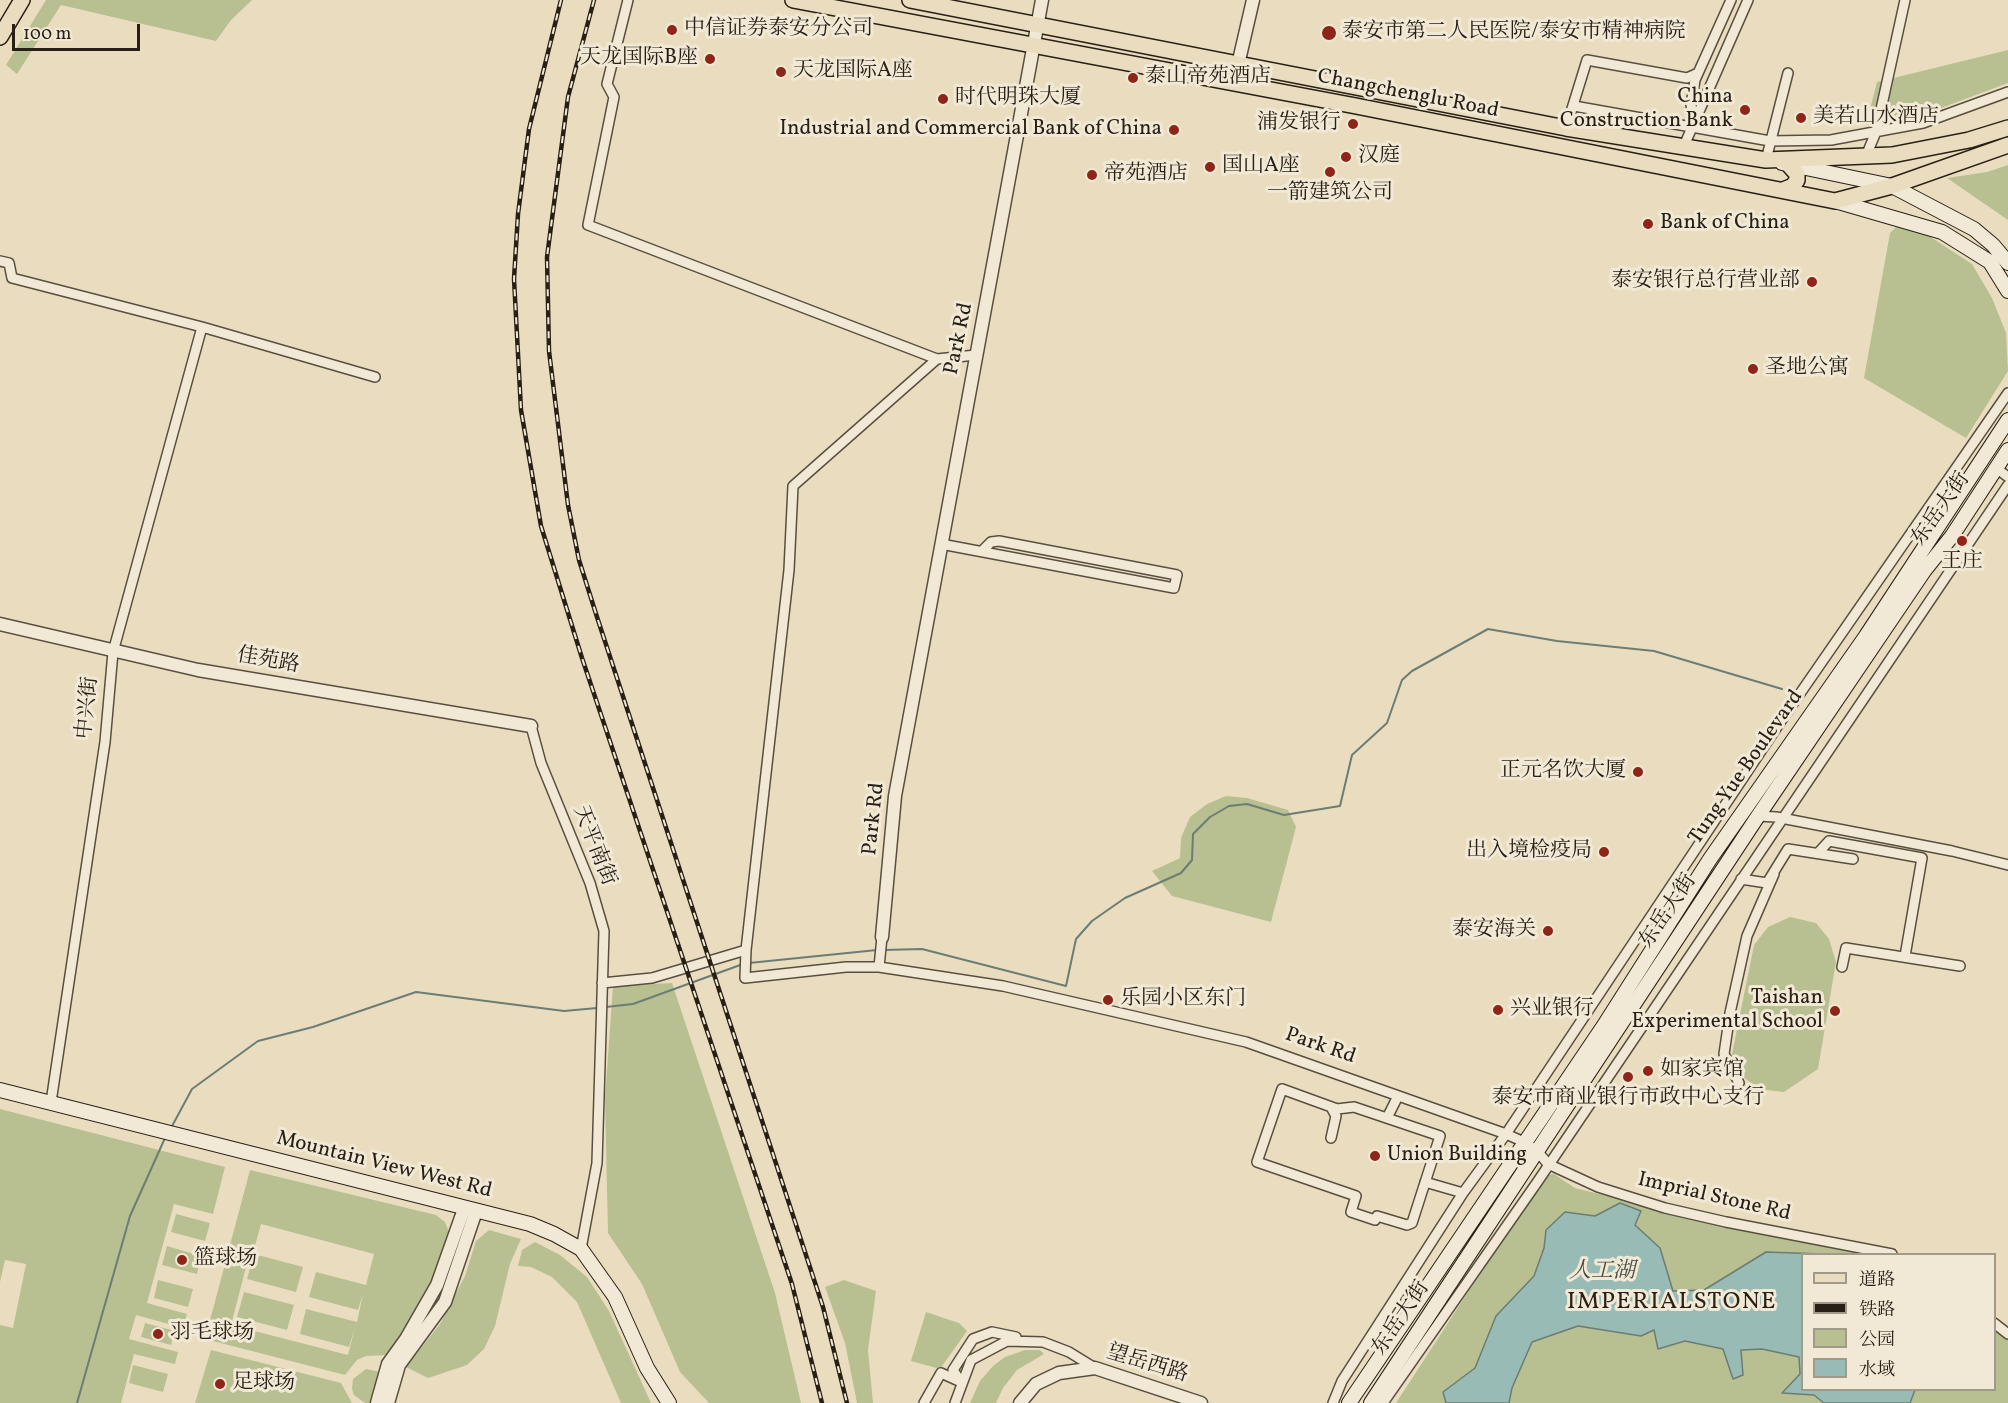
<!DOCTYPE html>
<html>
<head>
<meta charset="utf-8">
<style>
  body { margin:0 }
  #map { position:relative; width:2008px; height:1403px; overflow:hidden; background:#eaddbf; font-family:Vollkorn,"Noto Serif SC",serif }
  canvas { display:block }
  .legend { position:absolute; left:1801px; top:1253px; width:195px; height:138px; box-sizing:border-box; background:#f1e9d5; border:2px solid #a19989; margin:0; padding:8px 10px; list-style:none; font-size:18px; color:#282016 }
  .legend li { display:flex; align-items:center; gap:12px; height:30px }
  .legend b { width:30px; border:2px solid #a19989 }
  .scale { position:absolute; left:12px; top:24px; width:128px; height:27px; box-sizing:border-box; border:3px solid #282016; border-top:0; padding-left:8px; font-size:18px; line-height:21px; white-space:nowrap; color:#282016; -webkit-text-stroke:4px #f1e9d5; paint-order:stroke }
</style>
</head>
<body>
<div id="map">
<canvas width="2008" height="1403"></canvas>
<ul class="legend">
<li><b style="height:8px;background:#eaddbf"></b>道路</li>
<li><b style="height:8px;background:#282016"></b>铁路</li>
<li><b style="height:16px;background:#b8c091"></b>公园</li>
<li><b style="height:16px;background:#98bbb5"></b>水域</li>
</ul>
<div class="scale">100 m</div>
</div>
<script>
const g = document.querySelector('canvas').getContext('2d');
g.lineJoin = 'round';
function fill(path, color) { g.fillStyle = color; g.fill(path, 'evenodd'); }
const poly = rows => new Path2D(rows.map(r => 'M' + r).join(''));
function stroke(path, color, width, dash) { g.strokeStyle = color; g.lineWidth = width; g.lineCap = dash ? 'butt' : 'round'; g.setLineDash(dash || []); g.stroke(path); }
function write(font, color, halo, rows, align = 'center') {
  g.font = font + ' Vollkorn,"Noto Serif SC",serif'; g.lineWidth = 6; g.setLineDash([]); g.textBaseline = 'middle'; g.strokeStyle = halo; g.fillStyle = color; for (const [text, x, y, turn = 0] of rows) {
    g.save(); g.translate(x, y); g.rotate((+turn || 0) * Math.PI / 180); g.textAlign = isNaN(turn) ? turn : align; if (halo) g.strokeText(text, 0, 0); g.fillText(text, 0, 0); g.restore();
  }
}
const green = poly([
  [46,0,252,0,231,20,216,41,61,5,17,74,6,65],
  [2008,50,2008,83,1909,120,1866,125,1877,82],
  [2008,165,2008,220,1947,178,1987,172],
  [1897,226,1929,236,1972,264,1992,298,2006,333,2008,371,1966,438,1864,378,1890,233],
  [1226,796,1247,798,1288,810,1296,827,1271,922,1172,896,1152,871,1180,858,1181,838,1190,817,1207,804],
  [1790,917,1816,923,1829,939,1836,962,1818,1069,1784,1092,1758,1089,1740,1074,1732,1054,1754,945,1768,927],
  [672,983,775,1293,801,1403,709,1403,680,1372,642,1284,608,1233,605,1098,613,986],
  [0,1109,225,1167,213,1214,174,1204,147,1303,187,1314,183,1328,136,1315,129,1339,178,1352,175,1364,134,1354,121,1403,0,1403,0,1325,13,1328,26,1264,5,1260,0,1282],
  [250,1170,436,1215,445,1222,449,1232,447,1243,433,1283,388,1355,366,1356,357,1360,345,1375,205,1339],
  [261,1224,374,1254,366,1285,316,1272,309,1297,358,1310,363,1294,357,1322,306,1309,300,1334,349,1347,355,1327,348,1355,231,1325,251,1248,254,1249],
  [1554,1174,1575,1188,1701,1219,1882,1254,1802,1254,1802,1390,1994,1390,1995,1322,2008,1331,2008,1403,1396,1403,1544,1175],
  [176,1214,210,1223,205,1241,171,1232],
  [489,1230,521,1239,510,1264,495,1326,484,1349,467,1365,428,1378,406,1367,440,1324,465,1276,476,1241],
  [535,1242,560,1255,587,1277,609,1311,651,1403,621,1403,577,1302,552,1277,531,1267,518,1266,522,1250],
  [167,1246,201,1256,197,1274,162,1265],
  [254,1254,303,1267,296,1292,247,1279],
  [158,1280,193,1289,188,1307,154,1298],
  [844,1280,876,1291,868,1350,873,1403,857,1403,845,1343,825,1287],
  [244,1292,294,1305,287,1330,237,1317],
  [926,1312,959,1323,967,1331,940,1369,911,1361],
  [145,1323,175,1331,171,1345,141,1337],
  [211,1350,341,1383,352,1403,195,1403],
  [1025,1350,1040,1350,1044,1354,1017,1370,1003,1388,996,1403,970,1403,980,1381,993,1366,1005,1357],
  [133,1365,168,1374,163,1392,129,1383],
  [366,1369,381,1372,372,1403,365,1403,354,1395,352,1389,353,1379]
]);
const water = poly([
  [1620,1203,1641,1211,1635,1225,1660,1248,1673,1291,1704,1290,1766,1252,1823,1254,1802,1254,1802,1390,1915,1390,1910,1403,1824,1403,1814,1395,1782,1393,1800,1374,1799,1357,1762,1349,1741,1350,1743,1375,1733,1379,1723,1349,1685,1341,1658,1349,1654,1330,1641,1336,1578,1326,1532,1342,1512,1388,1509,1403,1446,1403,1443,1392,1475,1368,1496,1316,1534,1276,1544,1248,1546,1230,1565,1212,1595,1216,1620,1203]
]);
const stream = poly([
  [883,950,922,949,1066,986,1076,939,1092,921,1125,898,1181,873,1192,860,1193,834,1210,817,1229,806,1247,804,1284,815,1340,806,1352,755,1387,723,1402,680,1412,671,1488,629,1557,641,1654,651,1782,689],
  [749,963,877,950],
  [606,1007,633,1004,743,964],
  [171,1128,192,1089,258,1041,313,1027,416,992,564,1011,597,1008],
  [77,1403,130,1216,165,1138]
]);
const minor = poly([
  [628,0,607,84,614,97,588,225,937,359],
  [1574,106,1770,141,1831,140,1923,123,2008,92],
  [1694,121,1691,105,1695,80,1731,0],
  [1566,128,1587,60,1687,78,1698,73],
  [1683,148,1748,0],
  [1866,156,1876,132,1905,0],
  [1766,160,1788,73],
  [0,261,9,263,12,278,202,327,375,377],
  [1996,468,2008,477],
  [941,544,1174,588,1177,575,999,541,991,542,983,550],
  [531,726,541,763,590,883,604,931,597,1163,581,1249],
  [1758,816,1776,817,1952,851,2008,865],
  [1818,853,1829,841,1922,858,1905,956],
  [1741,879,1767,883,1788,849,1853,859],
  [882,937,879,967,1003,986,1246,1042,1506,1134,1524,1142,1538,1152,1548,1164,1598,1187,1665,1208,1726,1222,1892,1254],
  [879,967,846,967,745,978,746,950,789,570,793,486,937,359,976,355],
  [1842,967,1846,948,1960,966],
  [602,983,652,978,746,950],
  [1739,1083,1724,1054,1730,1013,1747,936,1774,874],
  [1282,1089,1337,1109,1354,1107,1440,1136,1412,1223,1407,1225,1377,1216,1375,1220,1351,1212,1356,1196,1257,1162,1282,1089],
  [51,1102,105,742,113,652,202,327],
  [1331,1107,1336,1116,1331,1138],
  [1387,1118,1398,1096],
  [1425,1182,1463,1193],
  [1994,1323,2008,1334],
  [961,1382,953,1370,973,1339,992,1332,1016,1337],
  [924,1403,941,1373,961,1382],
  [955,1403,971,1360,1007,1341,1043,1342,1069,1352,1095,1368],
  [1333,1403,1342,1381,1463,1193,1506,1134,1781,721,2008,393],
  [1383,1403,1538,1181,2008,485]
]);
const tertiary = poly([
  [1234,82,1253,0],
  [0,624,198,670,531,726],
  [882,937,895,796,1042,0],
  [377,1403,388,1364,406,1339,437,1285,464,1209],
  [388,1403,399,1365,445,1302,476,1211],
  [1020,1403,1036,1384,1059,1373,1095,1368,1201,1403]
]);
const secondary = poly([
  [1782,163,1892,186,1974,229,1993,245,2008,263],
  [1835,201,1942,232,1990,262,2008,291],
  [0,1090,530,1224,554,1234,581,1249,615,1297,647,1368,669,1403],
  [1349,1403,1603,1027,1710,859,1866,636,2008,420],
  [1371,1403,1758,816,1924,571,1952,536,2008,450]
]);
const primary = poly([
  [793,0,1356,106,1835,201,1892,186,2008,145],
  [910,0,1566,128,1766,160,1892,155,1969,140,2008,128],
  [0,37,22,0],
  [1783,190,1793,186,1797,180,1797,174,1789,165]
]);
const rail = poly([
  [561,0,529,129,518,214,514,279,521,410,541,526,582,658,792,1284,822,1403],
  [594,0,568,97,547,257,549,351,568,505,579,560,597,617,823,1307,847,1403]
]);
const markers = [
  [672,30,6,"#8f2418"],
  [1329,33,8,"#8f2418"],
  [710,59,6,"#8f2418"],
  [781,72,6,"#8f2418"],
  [1133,78,6,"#8f2418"],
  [943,99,6,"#8f2418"],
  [1745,110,6,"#8f2418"],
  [1801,118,6,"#8f2418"],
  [1353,124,6,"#8f2418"],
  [1174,130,6,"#8f2418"],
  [1346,157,6,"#8f2418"],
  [1210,167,6,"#8f2418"],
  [1330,172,6,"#8f2418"],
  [1092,175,6,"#8f2418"],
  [1648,224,6,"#8f2418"],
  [1812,282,6,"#8f2418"],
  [1753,369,6,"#8f2418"],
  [1962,541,6,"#8f2418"],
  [1638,772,6,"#8f2418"],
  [1604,852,6,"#8f2418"],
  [1548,931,6,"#8f2418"],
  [1108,1000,6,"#8f2418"],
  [1498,1010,6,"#8f2418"],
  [1835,1011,6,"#8f2418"],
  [1648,1071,6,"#8f2418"],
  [1628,1077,6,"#8f2418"],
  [1375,1156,6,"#8f2418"],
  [182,1260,6,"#8f2418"],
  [158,1334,6,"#8f2418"],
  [220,1384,6,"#8f2418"]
];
const poiNames = [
  ["中信证券泰安分公司",684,30],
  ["泰安市第二人民医院/泰安市精神病院",1342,33],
  ["天龙国际B座",698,59,"right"],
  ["天龙国际A座",793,72],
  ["泰山帝苑酒店",1145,78],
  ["China",1733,98,"right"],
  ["Construction Bank",1733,122,"right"],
  ["时代明珠大厦",955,99],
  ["美若山水酒店",1813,118],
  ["浦发银行",1341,124,"right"],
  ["Industrial and Commercial Bank of China",1162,130,"right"],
  ["汉庭",1358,157],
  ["国山A座",1222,167],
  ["帝苑酒店",1104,175],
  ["一箭建筑公司",1330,194,"center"],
  ["Bank of China",1660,224],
  ["泰安银行总行营业部",1800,282,"right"],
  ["圣地公寓",1765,369],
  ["王庄",1962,563,"center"],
  ["正元名饮大厦",1626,772,"right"],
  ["出入境检疫局",1592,852,"right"],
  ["泰安海关",1536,931,"right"],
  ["Taishan",1823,999,"right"],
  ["Experimental School",1823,1023,"right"],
  ["乐园小区东门",1120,1000],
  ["兴业银行",1510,1010],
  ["如家宾馆",1660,1071],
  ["泰安市商业银行市政中心支行",1628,1099,"center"],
  ["Union Building",1387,1156],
  ["篮球场",194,1260],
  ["羽毛球场",170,1334],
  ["足球场",232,1384]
];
const streetNames = [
  ["Changchenglu Road",1408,95,11],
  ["Park Rd",960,339,-78],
  ["东岳大街",1942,510,-55],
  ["佳苑路",268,662,10],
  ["中兴街",89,708,-84],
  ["Tung Yue Boulevard",1747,768,-55],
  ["Park Rd",875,819,-84],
  ["天平南街",593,846,69],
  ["东岳大街",1669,912,-56],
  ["Park Rd",1320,1047,19],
  ["Mountain View West Rd",384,1166,14],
  ["Imprial Stone Rd",1714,1198,13],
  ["东岳大街",1402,1319,-56],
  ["望岳西路",1147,1365,17]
];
const waterNames = [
  ["人工湖",1602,1273]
];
const quarterNames = [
  ["IMPERIALSTONE",1672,1304]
];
fill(green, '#b8c091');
fill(water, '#98bbb5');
stroke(water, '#6b7d75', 1.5);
stroke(stream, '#6b7d75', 2);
stroke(minor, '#584f40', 12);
stroke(tertiary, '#584f40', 15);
stroke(secondary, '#282016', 16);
stroke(primary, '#282016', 18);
stroke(minor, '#f1e9d5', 9);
stroke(tertiary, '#f1e9d5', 12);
stroke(secondary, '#f1e9d5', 14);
stroke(primary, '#eaddbf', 15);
stroke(rail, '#282016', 4.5);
stroke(rail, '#f1e9d5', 2, [7]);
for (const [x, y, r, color] of markers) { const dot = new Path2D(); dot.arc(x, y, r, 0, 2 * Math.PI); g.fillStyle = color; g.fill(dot); stroke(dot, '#f1e9d5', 2); }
write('21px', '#282016', '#f1e9d5', poiNames, 'left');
write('21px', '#282016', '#f1e9d5', streetNames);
write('italic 22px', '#4a4e46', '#f1e9d5', waterNames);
g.letterSpacing = '1.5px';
write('24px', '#282016', '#f1e9d5', quarterNames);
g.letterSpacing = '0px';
</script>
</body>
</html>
